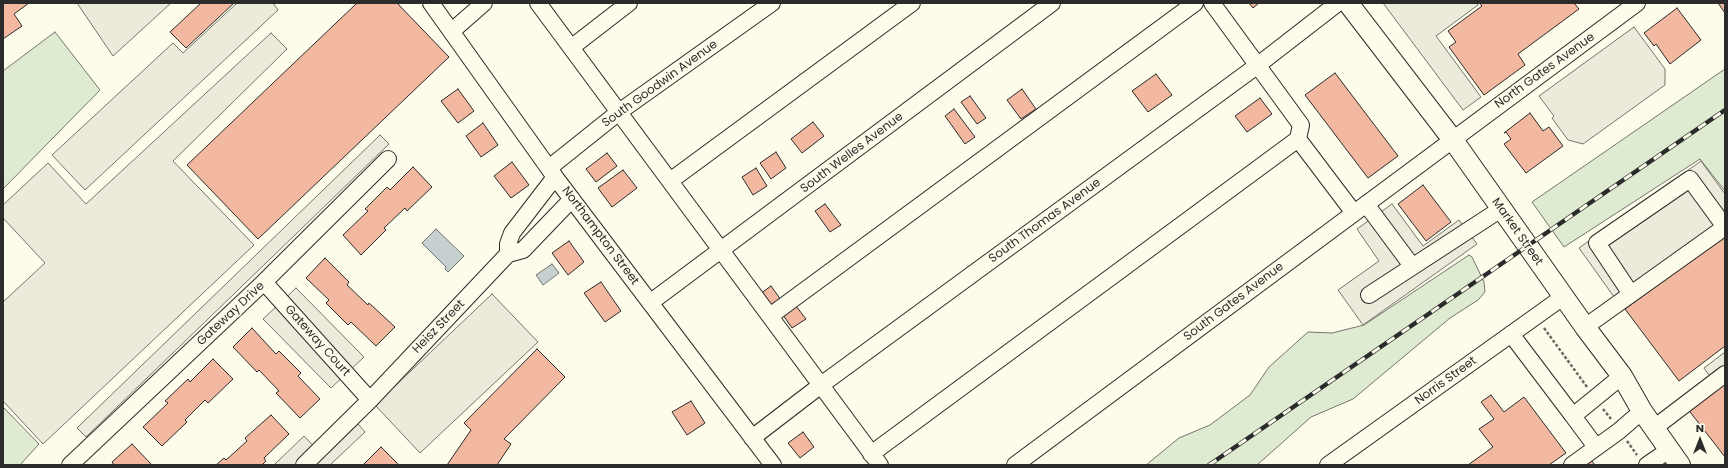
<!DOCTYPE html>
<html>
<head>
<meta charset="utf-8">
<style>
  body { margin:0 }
  #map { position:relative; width:1728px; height:468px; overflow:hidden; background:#fdfbea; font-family:Poppins,sans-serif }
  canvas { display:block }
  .frame { position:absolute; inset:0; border:4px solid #2b2b2b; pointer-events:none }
  .north { position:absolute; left:1680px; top:420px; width:40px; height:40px; -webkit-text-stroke:3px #fdfbea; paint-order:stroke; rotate:0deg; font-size:11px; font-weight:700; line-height:16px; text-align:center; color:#2b2b2b }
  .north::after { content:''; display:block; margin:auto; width:14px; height:18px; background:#2b2b2b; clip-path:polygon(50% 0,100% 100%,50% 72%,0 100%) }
</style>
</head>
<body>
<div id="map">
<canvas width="1728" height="468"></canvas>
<div class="frame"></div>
<div class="north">N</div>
</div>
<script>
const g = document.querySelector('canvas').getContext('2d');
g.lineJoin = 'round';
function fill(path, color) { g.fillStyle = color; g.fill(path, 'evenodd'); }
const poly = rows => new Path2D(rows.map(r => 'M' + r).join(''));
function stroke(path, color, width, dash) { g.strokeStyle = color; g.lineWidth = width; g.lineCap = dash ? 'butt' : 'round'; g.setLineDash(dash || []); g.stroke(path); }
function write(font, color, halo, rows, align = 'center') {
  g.font = font + ' Poppins,sans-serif'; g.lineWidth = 3; g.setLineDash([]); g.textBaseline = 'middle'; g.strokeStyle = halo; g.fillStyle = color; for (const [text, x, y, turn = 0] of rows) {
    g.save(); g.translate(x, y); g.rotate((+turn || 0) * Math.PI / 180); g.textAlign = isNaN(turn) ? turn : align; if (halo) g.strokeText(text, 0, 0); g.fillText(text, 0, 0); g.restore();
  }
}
const green = poly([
  [55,32,100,90,3,189,3,71,55,32],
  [1725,69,1725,191,1700,159,1564,247,1532,202,1725,69],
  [1469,255,1472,257,1484,282,1485,292,1478,300,1450,318,1353,399,1311,417,1257,465,1146,465,1179,438,1210,425,1250,395,1269,367,1308,332,1332,333,1364,325,1469,255],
  [3,407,39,444,20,465,3,465,3,407]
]);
const parking = poly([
  [77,3,171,3,113,56,77,3],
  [237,3,273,3,278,10,85,190,52,155,173,43,183,53,237,3],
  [1383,3,1477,3,1478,5,1436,36,1481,97,1463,110,1383,3],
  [1634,27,1665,69,1665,85,1583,144,1568,140,1552,118,1554,116,1539,96,1634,27],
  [271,33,287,49,173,161,254,245,43,444,3,401,3,302,45,263,3,218,3,205,48,163,86,204,271,33],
  [380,135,389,144,86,437,77,428,380,135],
  [1701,161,1725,194,1725,234,1622,308,1579,248,1701,161],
  [1392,204,1423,246,1459,220,1477,244,1363,325,1338,290,1379,261,1357,229,1392,204],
  [296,288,364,357,331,388,263,319,296,288],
  [492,294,538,342,420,453,375,405,492,294],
  [1725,352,1725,369,1712,379,1704,368,1725,352],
  [358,424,365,432,330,465,274,465,304,436,324,457,358,424]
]);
const water = poly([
  [436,229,464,256,448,272,445,269,446,267,422,243,436,229],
  [552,264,559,273,543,285,536,275,552,264]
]);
const building = poly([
  [3,3,29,3,14,14,22,26,3,39,3,3],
  [201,3,234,3,186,48,170,32,201,3],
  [357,3,397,3,449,57,258,239,187,165,357,3],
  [1249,3,1259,3,1253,8,1249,3],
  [1479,3,1574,3,1579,9,1518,54,1525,65,1484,95,1449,47,1456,42,1448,31,1482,6,1479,3],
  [1718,3,1725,3,1725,13,1718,3],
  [1677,8,1701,40,1670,64,1656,44,1654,46,1644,33,1677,8],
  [1335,73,1398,156,1368,178,1305,95,1335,73],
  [1156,74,1172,95,1148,112,1132,91,1156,74],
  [458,89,474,111,458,123,441,101,458,89],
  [1022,89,1036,109,1021,119,1007,100,1022,89],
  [970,96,986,118,977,124,961,102,970,96],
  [1260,98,1272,114,1247,132,1235,116,1260,98],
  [954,109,975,137,965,144,945,116,954,109],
  [1530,113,1543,131,1549,127,1563,146,1526,173,1504,144,1511,139,1506,132,1504,133,1530,113],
  [813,122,824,136,802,153,791,139,813,122],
  [483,123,498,145,481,157,466,136,483,123],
  [776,152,786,168,771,179,760,163,776,152],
  [607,153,617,166,596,182,586,169,607,153],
  [512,162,529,185,511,198,494,176,512,162],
  [413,167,432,187,407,211,405,208,384,228,386,230,361,255,343,235,368,211,365,209,387,187,390,190,413,167],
  [756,168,767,186,753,195,742,177,756,168],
  [623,170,637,188,612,207,598,188,623,170],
  [1423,185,1451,222,1426,241,1398,204,1423,185],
  [825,204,841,225,830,232,815,211,825,204],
  [1725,236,1725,346,1679,381,1625,309,1725,236],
  [569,241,584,262,568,275,552,253,569,241],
  [325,258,349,282,347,285,368,305,369,303,395,327,376,346,351,322,348,325,326,303,329,300,306,278,325,258],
  [601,282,621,311,605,322,584,293,601,282],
  [771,286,781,300,770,308,760,294,771,286],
  [796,306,806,319,792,328,783,315,796,306],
  [252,328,276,354,279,351,301,373,298,376,320,399,300,418,276,393,279,391,259,370,257,372,233,347,252,328],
  [537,349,565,377,504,439,511,444,497,465,447,465,471,430,464,423,537,349],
  [213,359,233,379,208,403,205,400,185,420,187,422,162,446,143,427,168,403,165,401,188,379,190,382,213,359],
  [1725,382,1725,457,1687,408,1725,382],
  [1491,395,1504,412,1524,397,1566,453,1549,465,1468,465,1493,447,1479,429,1494,419,1481,402,1491,395],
  [691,401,705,423,687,435,672,412,691,401],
  [271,415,289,434,264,458,266,461,262,465,216,465,224,458,226,460,247,441,245,438,271,415],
  [803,432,814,447,800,458,788,443,803,432],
  [132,444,152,465,114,465,112,462,132,444],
  [381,447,399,465,363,465,381,447],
  [1591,460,1595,465,1585,465,1591,460]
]);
const path = poly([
  [1544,328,1587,387],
  [1603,409,1611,419],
  [1627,441,1637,455]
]);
const minor = poly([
  [431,3,555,177,773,465],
  [538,3,880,465],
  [452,31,484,3],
  [572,47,629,3],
  [1298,139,1354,213],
  [549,168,619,112,772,3],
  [670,181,912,3],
  [1366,204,1412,266],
  [508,254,523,250,572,199],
  [264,282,370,400],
  [1369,295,1501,209],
  [651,302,1052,3],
  [770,316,1195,3],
  [1585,327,1725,227,1690,179,1597,243,1631,294],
  [1511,334,1573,416,1622,376],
  [1573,416,1596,447],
  [1654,428,1725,374],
  [752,438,821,385,1258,65,1338,3],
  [871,454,1298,139,1301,125,1212,3],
  [70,465,264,282,388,159],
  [304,465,370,400,508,254,508,244,512,233,555,177],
  [1015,465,1637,3],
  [1328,465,1563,297],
  [1572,465,1619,431,1642,411],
  [1647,465,1669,450]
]);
const major = poly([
  [1348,3,1453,140,1585,327,1622,376,1642,411,1680,465]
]);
const rail = poly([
  [1209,465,1725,110]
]);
const streetNames = [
  ["North Gates Avenue",1545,71,-36],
  ["South Goodwin Avenue",660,84,-36],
  ["South Welles Avenue",852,153,-37],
  ["South Thomas Avenue",1045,221,-36],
  ["Market Street",1517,232,55],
  ["Northampton Street",600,236,53],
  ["South Gates Avenue",1234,302,-37],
  ["Gateway Drive",231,314,-43],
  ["Heisz Street",439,327,-46],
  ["Gateway Court",317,341,48],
  ["Norris Street",1446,381,-36]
];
fill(green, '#deebd1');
stroke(green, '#74746e', 1);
fill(parking, '#eceadb');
stroke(parking, '#74746e', 1);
fill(water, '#c7d0d0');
stroke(water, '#74746e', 1);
fill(building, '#f2b8a0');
stroke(building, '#2b2b2b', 1);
stroke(minor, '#2b2b2b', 18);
stroke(major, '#2b2b2b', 22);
stroke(path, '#6a6964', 2.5, [3, 2]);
stroke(minor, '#fdfbea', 16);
stroke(major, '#fdfbea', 20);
stroke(rail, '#2b2b2b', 4.5);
stroke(rail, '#fdfbea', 3, [9]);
write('12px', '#2b2b2b', '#fdfbea', streetNames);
</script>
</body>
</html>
